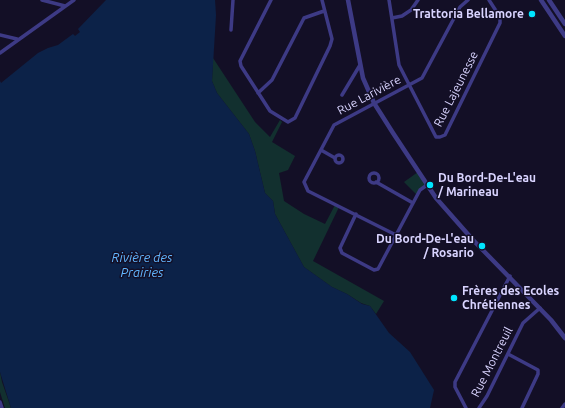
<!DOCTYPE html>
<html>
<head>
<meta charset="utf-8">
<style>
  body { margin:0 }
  canvas { display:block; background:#130f26 }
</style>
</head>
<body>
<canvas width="565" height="408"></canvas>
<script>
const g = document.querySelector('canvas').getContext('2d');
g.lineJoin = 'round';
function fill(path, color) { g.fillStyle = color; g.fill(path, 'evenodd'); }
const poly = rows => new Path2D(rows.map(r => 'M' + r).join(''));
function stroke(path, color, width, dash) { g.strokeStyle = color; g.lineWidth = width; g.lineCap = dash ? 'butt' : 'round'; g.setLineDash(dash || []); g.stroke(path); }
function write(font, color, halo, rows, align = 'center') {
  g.font = font + ' Ubuntu,sans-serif'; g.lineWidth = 3; g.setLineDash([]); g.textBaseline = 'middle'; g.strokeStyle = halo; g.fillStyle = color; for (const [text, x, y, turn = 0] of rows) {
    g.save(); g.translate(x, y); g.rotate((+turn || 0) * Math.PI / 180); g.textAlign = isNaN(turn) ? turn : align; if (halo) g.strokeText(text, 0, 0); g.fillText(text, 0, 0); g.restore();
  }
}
const green = poly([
  [213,58,255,122,270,137,280,120,282,122,272,142,295,156,288,170,279,173,284,201,304,214,325,224,335,205,339,207,313,261,384,301,376,314,370,306,361,303,347,294,332,287,304,267,275,214,273,201,265,193,255,151,249,134,217,93,212,81],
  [418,172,427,185,417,195,404,182],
  [0,372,2,382,11,408,5,408,0,392]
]);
const water = poly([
  [106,0,215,0,216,15,212,81,217,93,249,134,255,151,265,193,273,201,275,214,304,267,332,287,347,294,362,304,370,306,389,333,410,352,434,390,430,408,11,408,0,372,0,81,1,83,38,53,48,48,58,45,73,34,75,36,80,32,78,29]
]);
const minor = poly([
  [42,0,65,6],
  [271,0,240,61,241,66,270,111,288,122,295,118,330,46,332,39,322,0],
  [389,0,399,65,436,137,440,137,445,135,500,23,500,17,489,0],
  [392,18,402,16,411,10,418,0],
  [231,30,233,0],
  [0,35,17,39],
  [0,53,74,0],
  [258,93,272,80,304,18,324,11],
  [342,95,360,65],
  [321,150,335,158],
  '335 159a4 4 0 1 1 8 0a4 4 0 1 1-8 0Z',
  '369 178a5 5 0 1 1 10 0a5 5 0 1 1-10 0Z',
  [376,182,413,203],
  [356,214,340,248,342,253,374,270,378,269,420,190,427,185],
  [396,235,308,191,304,182,334,125,422,78,460,7,468,0],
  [508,354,538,370,538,374,522,408],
  [0,402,2,408],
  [466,408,455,387,455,382,510,276],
  [479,408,487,396,523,323,540,308],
  [562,408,565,404]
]);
const tertiary = poly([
  [348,0,363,78,374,103,393,133,436,198,473,240,551,320,565,338],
  [541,0,565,36],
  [549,0,565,24]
]);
const markers = [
  [532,14,4,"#00e5ff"],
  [430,185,4,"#00e5ff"],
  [482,246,4,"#00e5ff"],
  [454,298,4,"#00e5ff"]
];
const poiNames = [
  ["Trattoria Bellamore",524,14],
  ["Du Bord-De-L'eau",438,178,"left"],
  ["/ Marineau",438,192,"left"],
  ["Du Bord-De-L'eau",474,239],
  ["/ Rosario",474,253],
  ["Frères des Ecoles",462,291,"left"],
  ["Chrétiennes",462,305,"left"]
];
const streetNames = [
  ["Rue Lajeunesse",456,89,-63],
  ["Rue Larivière",369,95,-28],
  ["Rue Montreuil",492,362,-63]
];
const waterNames = [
  ["Rivière des",142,258],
  ["Prairies",142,273]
];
fill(green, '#12302f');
fill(water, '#0c2248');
stroke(minor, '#3d3a85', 3.5);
stroke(tertiary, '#3d3a85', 4.5);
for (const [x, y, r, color] of markers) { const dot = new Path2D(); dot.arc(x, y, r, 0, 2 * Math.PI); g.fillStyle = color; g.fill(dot); stroke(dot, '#130f26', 1.5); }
write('bold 12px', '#d9d4ff', '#130f26', poiNames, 'right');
write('12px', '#d9d4ff', '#130f26', streetNames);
write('italic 13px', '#62b6ff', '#130f26', waterNames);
</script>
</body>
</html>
